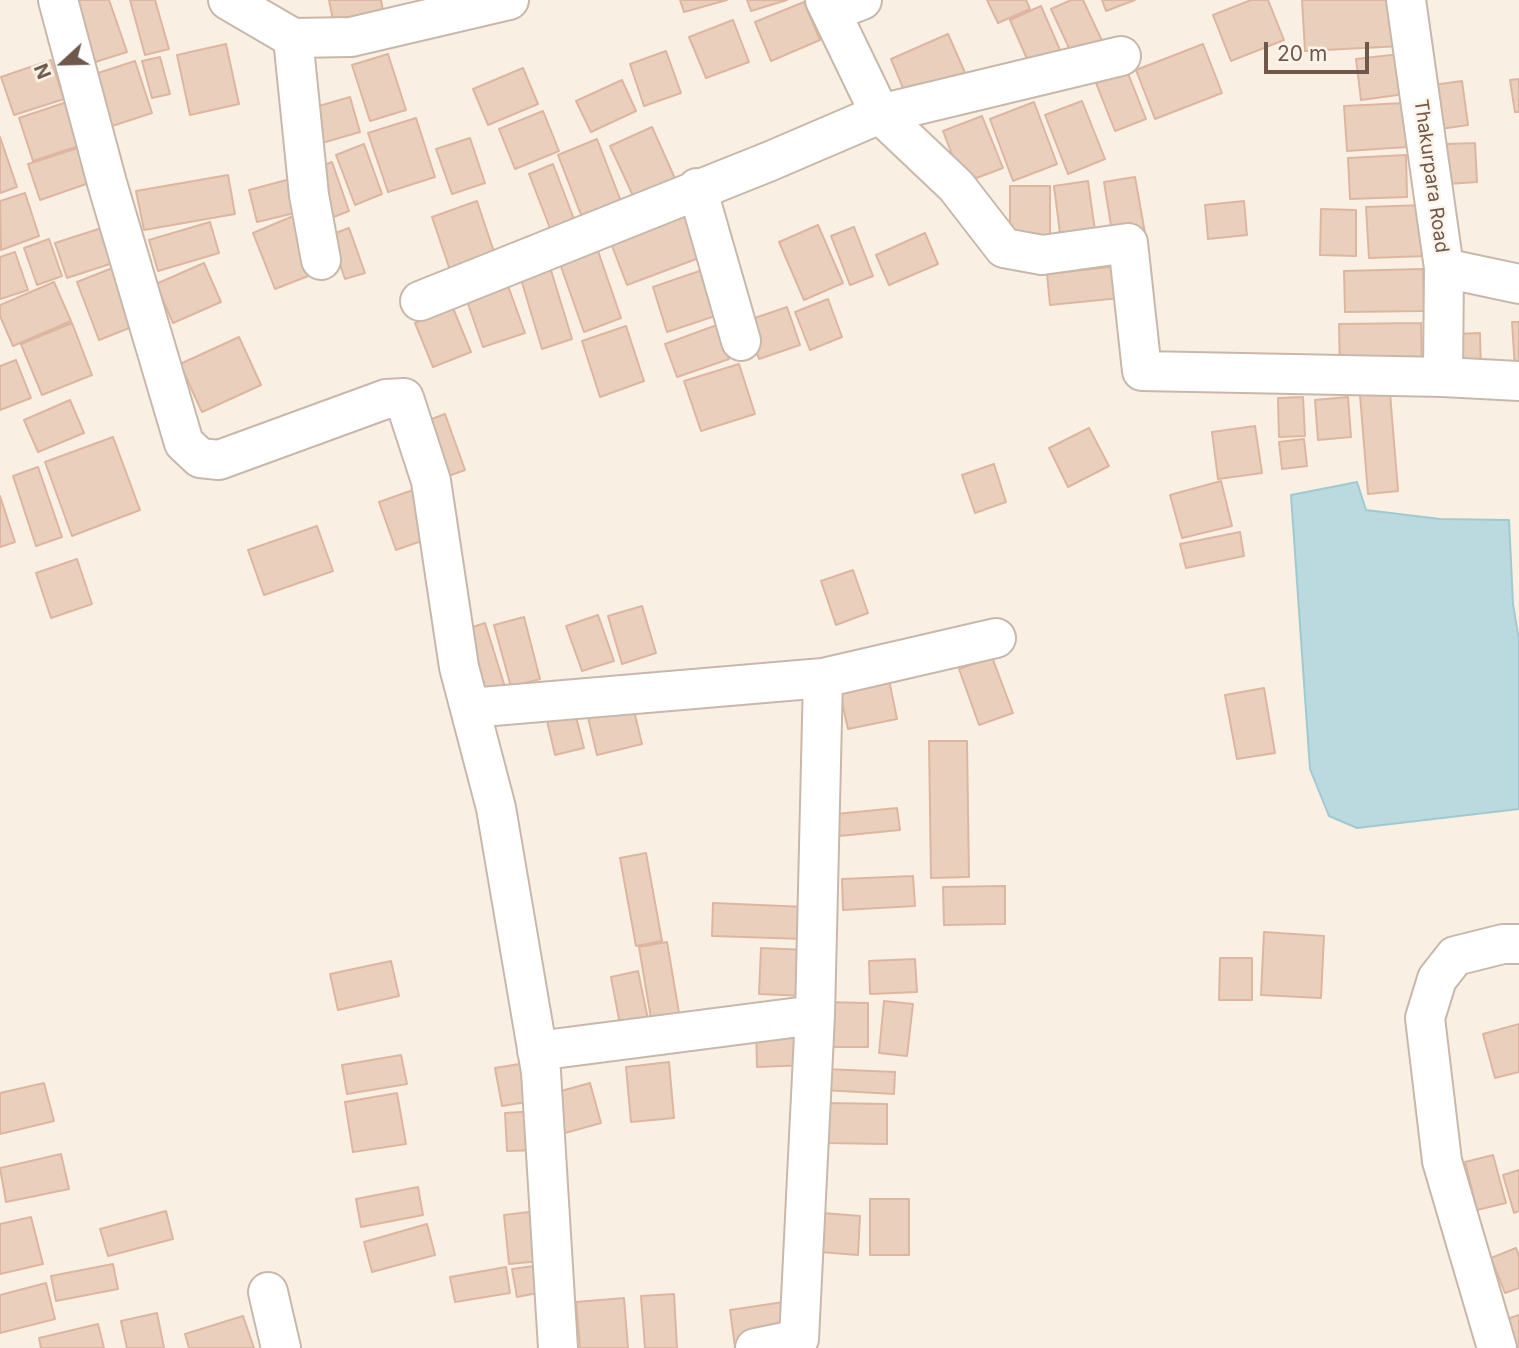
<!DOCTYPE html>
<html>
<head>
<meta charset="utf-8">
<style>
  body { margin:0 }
  #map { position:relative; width:1519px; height:1348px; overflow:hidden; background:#f9f0e3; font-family:Inter,sans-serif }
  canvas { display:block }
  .north { position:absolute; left:28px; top:28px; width:70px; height:70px; -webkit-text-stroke:5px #fcf4e8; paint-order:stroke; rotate:248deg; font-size:19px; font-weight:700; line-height:28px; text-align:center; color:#6e584c }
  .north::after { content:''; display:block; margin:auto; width:24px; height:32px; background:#6e584c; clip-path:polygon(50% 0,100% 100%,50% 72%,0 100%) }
  .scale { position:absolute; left:1264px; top:42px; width:105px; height:32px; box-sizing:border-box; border:4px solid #6e584c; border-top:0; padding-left:9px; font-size:21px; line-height:24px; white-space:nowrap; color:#6e584c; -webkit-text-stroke:5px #fcf4e8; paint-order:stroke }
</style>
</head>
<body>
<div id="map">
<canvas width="1519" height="1348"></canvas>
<div class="north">N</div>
<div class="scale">20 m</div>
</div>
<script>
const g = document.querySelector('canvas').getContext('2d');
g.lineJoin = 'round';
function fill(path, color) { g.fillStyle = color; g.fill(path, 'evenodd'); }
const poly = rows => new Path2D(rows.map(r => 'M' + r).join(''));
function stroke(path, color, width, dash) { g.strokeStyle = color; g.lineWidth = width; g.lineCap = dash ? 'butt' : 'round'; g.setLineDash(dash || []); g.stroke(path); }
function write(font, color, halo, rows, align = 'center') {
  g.font = font + ' Inter,sans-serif'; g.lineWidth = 5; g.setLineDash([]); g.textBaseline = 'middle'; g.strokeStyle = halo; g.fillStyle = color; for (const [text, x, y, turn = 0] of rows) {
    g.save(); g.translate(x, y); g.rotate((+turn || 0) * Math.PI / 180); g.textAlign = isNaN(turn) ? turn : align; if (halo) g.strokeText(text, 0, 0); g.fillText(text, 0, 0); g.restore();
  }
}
const water = poly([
  [1357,482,1366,510,1440,519,1509,520,1513,604,1519,640,1519,809,1357,828,1329,816,1310,769,1291,495,1357,482]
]);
const building = poly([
  [74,0,109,0,127,52,89,64,74,0],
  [130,0,155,0,169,49,145,55,130,0],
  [329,0,381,0,383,11,333,20,329,0],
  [680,0,727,0,684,12,680,0],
  [747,0,787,0,751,11,747,0],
  [987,0,1026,0,1030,9,998,23,987,0],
  [1071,0,1083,0,1105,47,1075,61,1051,9,1071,0],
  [1102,0,1135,0,1106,11,1102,0],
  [1251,0,1268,0,1284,40,1231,61,1213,15,1251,0],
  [1302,0,1399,0,1402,46,1305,51,1302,0],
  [804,2,820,40,771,61,755,22,804,2],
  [1041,6,1066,64,1035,77,1010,20,1041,6],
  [733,20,749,62,706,78,689,37,733,20],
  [948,34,966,75,908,100,891,59,948,34],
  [226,44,239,104,190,115,177,55,226,44],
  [1203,44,1222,93,1155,119,1136,70,1203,44],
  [666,51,681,93,644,106,630,64,666,51],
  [388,54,406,110,370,121,352,65,388,54],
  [1400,54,1405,94,1361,100,1356,59,1400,54],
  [160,57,170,94,152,98,142,61,160,57],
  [51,60,64,99,14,115,1,77,51,60],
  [135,61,152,113,109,127,92,75,135,61],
  [523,68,538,104,488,125,473,89,523,68],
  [1127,71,1146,119,1115,131,1096,83,1127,71],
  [1519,79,1519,112,1515,112,1510,80,1519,79],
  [622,80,636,111,591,132,576,101,622,80],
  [1462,81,1468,125,1440,129,1433,85,1462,81],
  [350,97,360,132,315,145,305,110,350,97],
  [73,100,88,143,33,161,19,118,73,100],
  [1082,101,1105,159,1068,174,1045,115,1082,101],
  [1034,102,1057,164,1013,181,990,119,1034,102],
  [1405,103,1407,147,1347,151,1344,106,1405,103],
  [543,111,559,151,515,169,499,129,543,111],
  [982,116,1003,168,963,183,943,131,982,116],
  [416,118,435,177,388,192,368,133,416,118],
  [652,127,677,183,636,202,610,146,652,127],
  [0,137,17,187,0,193,0,137],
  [470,138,485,183,452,194,436,149,470,138],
  [597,139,622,204,583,220,558,155,597,139],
  [1475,143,1477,182,1448,184,1446,144,1475,143],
  [364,144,382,194,355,205,336,155,364,144],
  [78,148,89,183,40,200,28,164,78,148],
  [1406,155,1407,197,1350,199,1348,158,1406,155],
  [332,162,349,211,331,218,313,169,332,162],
  [553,164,577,227,553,236,529,174,553,164],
  [228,175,235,214,144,230,136,191,228,175],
  [298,177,307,210,257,222,249,190,298,177],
  [1135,177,1145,233,1113,238,1104,182,1135,177],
  [1088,181,1097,245,1062,249,1054,186,1088,181],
  [1010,186,1050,186,1050,248,1010,248,1010,186],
  [25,193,39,236,1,250,0,201,25,193],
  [477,201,498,264,453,279,432,217,477,201],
  [1244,201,1247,235,1208,239,1205,205,1244,201],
  [1425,205,1427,256,1369,258,1366,207,1425,205],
  [693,206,712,253,627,285,609,238,693,206],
  [1321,209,1356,210,1356,256,1320,255,1321,209],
  [298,214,321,271,275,289,253,233,298,214],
  [210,222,219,253,158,271,149,240,210,222],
  [111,225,122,260,67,278,55,243,111,225],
  [818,225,843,283,804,300,779,242,818,225],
  [854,227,873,276,850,285,831,236,854,227],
  [349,228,365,273,345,279,330,235,349,228],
  [925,233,938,264,889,285,876,255,925,233],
  [49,239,62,276,37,285,24,248,49,239],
  [597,248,621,318,584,332,559,261,597,248],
  [15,252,28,290,0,299,0,257,15,252],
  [125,263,147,321,99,340,77,282,125,263],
  [204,263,221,302,173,323,156,284,204,263],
  [1127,265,1130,297,1050,305,1047,274,1127,265],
  [550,267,572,339,542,349,520,276,550,267],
  [711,267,727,312,667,332,653,287,711,267],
  [1423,269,1424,311,1345,312,1344,271,1423,269],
  [54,282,71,321,13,346,0,316,0,305,54,282],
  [507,283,525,333,483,347,466,298,507,283],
  [828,299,842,337,810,350,795,312,828,299],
  [787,307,800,345,759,359,746,321,787,307],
  [453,308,471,352,433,367,415,323,453,308],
  [1512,322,1519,322,1519,369,1515,369,1512,322],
  [72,323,92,375,42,395,21,344,72,323],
  [1421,323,1422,372,1340,373,1339,324,1421,323],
  [717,325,729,359,677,377,665,344,717,325],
  [626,326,644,381,600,397,582,341,626,326],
  [1480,333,1481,376,1457,376,1455,334,1480,333],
  [239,337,261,385,202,412,180,364,239,337],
  [16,360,31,398,0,410,0,366,16,360],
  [739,364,755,414,701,431,684,381,739,364],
  [1390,393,1398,491,1368,494,1360,395,1390,393],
  [1303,397,1305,436,1279,437,1278,398,1303,397],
  [1348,397,1351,437,1318,440,1315,400,1348,397],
  [70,400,84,433,38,452,24,420,70,400],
  [445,414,465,470,440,479,421,423,445,414],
  [1255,426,1262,473,1218,479,1212,432,1255,426],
  [1089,428,1109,466,1068,487,1049,448,1089,428],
  [113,437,140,510,72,536,45,462,113,437],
  [1304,439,1307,466,1282,469,1279,442,1304,439],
  [994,464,1006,502,975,513,962,475,994,464],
  [38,467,62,537,36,546,13,476,38,467],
  [1221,481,1232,526,1182,538,1170,495,1221,481],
  [413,490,430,538,396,550,379,502,413,490],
  [0,496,15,542,0,547,0,496],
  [317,526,333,571,264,595,248,550,317,526],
  [1240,532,1244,556,1186,568,1180,544,1240,532],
  [77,559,92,604,51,618,36,573,77,559],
  [853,570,868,613,836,625,821,581,853,570],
  [642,606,656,653,622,664,608,616,642,606],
  [598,615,614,661,582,671,566,626,598,615],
  [524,617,540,679,511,687,494,625,524,617],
  [485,623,505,687,481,695,460,631,485,623],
  [992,657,1013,713,979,725,959,669,992,657],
  [888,675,897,719,848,729,838,685,888,675],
  [1264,688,1275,753,1237,759,1225,695,1264,688],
  [631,698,642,744,597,755,586,709,631,698],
  [573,705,584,748,555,755,545,712,573,705],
  [929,741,967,741,969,877,931,878,929,741],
  [897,808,900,830,839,836,836,814,897,808],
  [646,853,662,941,636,946,620,858,646,853],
  [913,876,915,906,843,910,842,879,913,876],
  [1005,886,1005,924,944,925,943,887,1005,886],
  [713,903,806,907,805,939,712,936,713,903],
  [1264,932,1324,936,1321,998,1261,995,1264,932],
  [667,942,681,1025,653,1030,639,947,667,942],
  [761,948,807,950,806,996,759,994,761,948],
  [1220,958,1252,958,1252,1000,1219,1000,1220,958],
  [915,959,917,992,870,994,869,961,915,959],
  [391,961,399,996,338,1010,330,974,391,961],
  [638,971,650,1029,622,1035,611,977,638,971],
  [884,1001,913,1004,907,1056,879,1053,884,1001],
  [824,1002,868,1003,868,1047,824,1047,824,1002],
  [1519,1024,1519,1072,1495,1078,1483,1034,1519,1024],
  [807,1028,808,1065,757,1067,756,1029,807,1028],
  [401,1055,407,1084,347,1094,342,1065,401,1055],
  [532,1062,539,1100,502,1106,495,1068,532,1062],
  [669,1062,674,1118,631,1122,626,1067,669,1062],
  [825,1069,895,1072,894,1094,823,1090,825,1069],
  [44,1083,54,1121,0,1134,0,1093,44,1083],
  [590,1083,601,1123,565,1133,554,1093,590,1083],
  [397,1093,406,1144,353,1152,345,1102,397,1093],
  [826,1103,887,1104,887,1144,826,1143,826,1103],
  [538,1111,540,1150,507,1151,505,1113,538,1111],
  [61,1154,69,1189,6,1202,0,1168,61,1154],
  [1493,1155,1506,1203,1477,1210,1465,1162,1493,1155],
  [1519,1170,1519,1211,1514,1213,1503,1175,1519,1170],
  [418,1187,423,1215,361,1227,356,1199,418,1187],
  [870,1199,909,1199,909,1255,870,1255,870,1199],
  [546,1210,551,1260,509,1264,504,1215,546,1210],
  [166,1211,173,1239,108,1256,100,1229,166,1211],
  [810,1212,860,1216,858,1255,808,1251,810,1212],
  [31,1217,43,1264,0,1274,0,1224,31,1217],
  [427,1224,435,1255,372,1272,364,1242,427,1224],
  [1516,1248,1519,1256,1519,1288,1505,1293,1491,1258,1516,1248],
  [113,1264,118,1289,56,1301,51,1276,113,1264],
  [548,1264,553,1290,517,1297,512,1269,548,1264],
  [506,1267,510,1293,455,1302,450,1277,506,1267],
  [46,1283,55,1319,0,1333,0,1295,46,1283],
  [674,1294,677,1348,645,1348,641,1296,674,1294],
  [624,1298,628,1348,580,1348,576,1302,624,1298],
  [790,1301,796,1339,735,1347,730,1310,790,1301],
  [157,1313,164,1348,127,1348,121,1321,157,1313],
  [1519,1315,1519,1348,1517,1348,1507,1319,1519,1315],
  [243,1316,254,1348,189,1348,185,1334,243,1316],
  [98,1324,104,1348,41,1348,39,1338,98,1324]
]);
const minor = poly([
  [58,0,107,183,184,443,200,458,219,460,386,399,404,398,431,481,459,667,496,808,541,1072,558,1348],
  [228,0,293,38,351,37,509,0],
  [825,0,880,114,956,186,1004,248,1042,255,1128,243,1142,371,1443,377],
  [1406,0,1444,268,1443,377,1519,381],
  [831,12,862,0],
  [293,38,309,195,321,260],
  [697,188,741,341],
  [1444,268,1519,284],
  [420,301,768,162,880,114,1121,56],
  [470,708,823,678],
  [537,1051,815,1015],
  [268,1292,281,1348],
  [755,1348,799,1339,815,1015,823,678,996,638],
  [1497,1348,1442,1161,1425,1018,1437,979,1455,956,1503,944,1519,944]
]);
const streetNames = [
  ["Thakurpara Road",1431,176,82]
];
fill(water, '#badae0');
stroke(water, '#a1c9d0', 2);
fill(building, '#ebcfbd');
stroke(building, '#dcb6a0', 2);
stroke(minor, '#c8b8ab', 42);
stroke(minor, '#fff', 38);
write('19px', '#6e584c', '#fcf4e8', streetNames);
</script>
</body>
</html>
